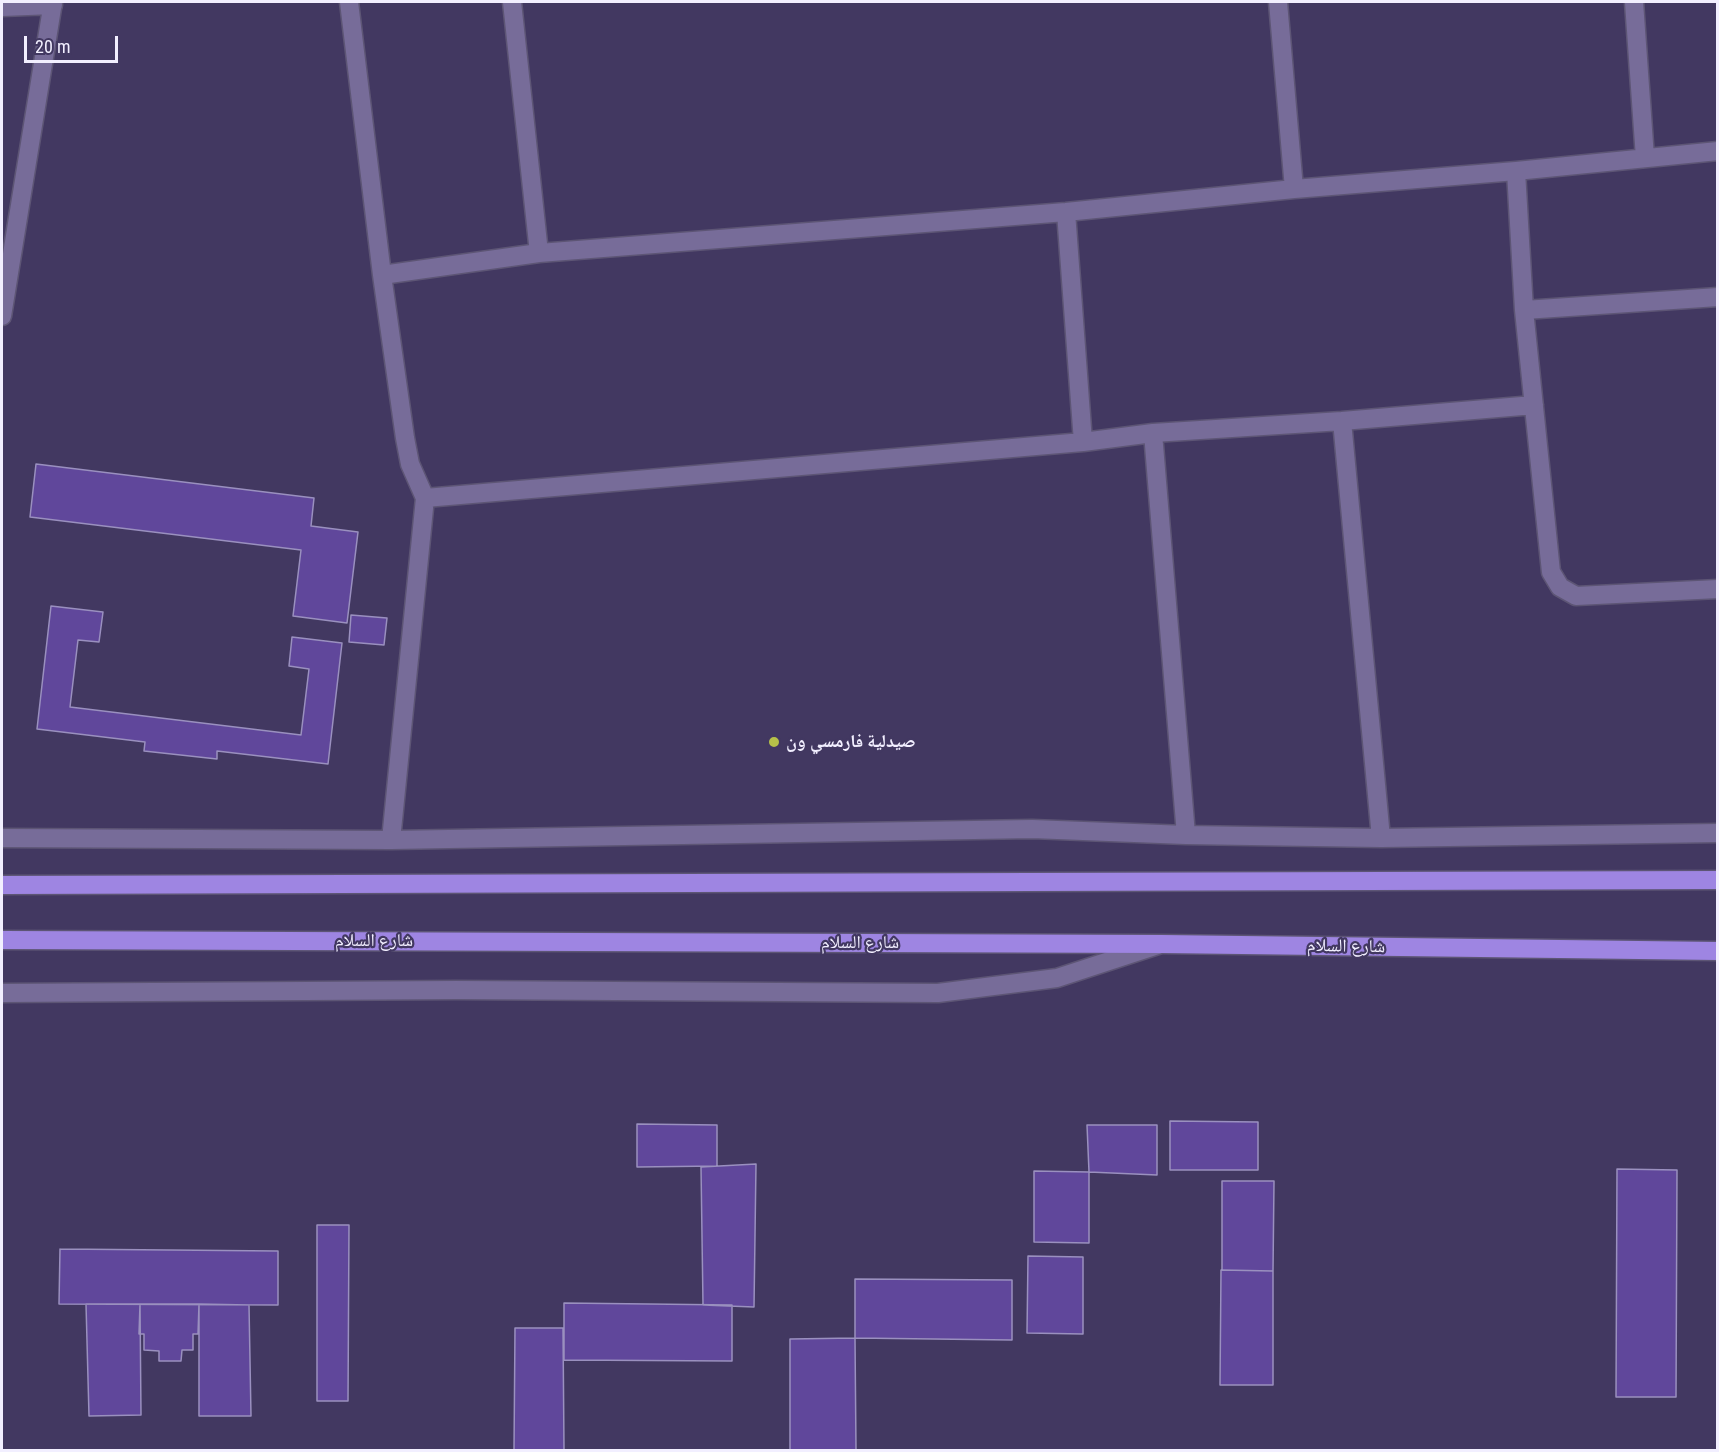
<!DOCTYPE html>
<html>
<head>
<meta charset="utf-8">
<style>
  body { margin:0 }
  #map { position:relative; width:1719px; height:1452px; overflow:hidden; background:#423861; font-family:"Roboto Condensed",sans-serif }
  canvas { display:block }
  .frame { position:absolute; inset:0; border:3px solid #f2efff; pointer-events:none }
  .scale { position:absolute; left:24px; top:36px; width:94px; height:27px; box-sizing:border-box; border:3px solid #f2efff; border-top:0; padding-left:8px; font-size:18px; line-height:21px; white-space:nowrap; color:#f2efff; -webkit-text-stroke:4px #423861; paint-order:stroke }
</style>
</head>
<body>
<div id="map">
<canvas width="1719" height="1452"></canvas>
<div class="frame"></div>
<div class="scale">20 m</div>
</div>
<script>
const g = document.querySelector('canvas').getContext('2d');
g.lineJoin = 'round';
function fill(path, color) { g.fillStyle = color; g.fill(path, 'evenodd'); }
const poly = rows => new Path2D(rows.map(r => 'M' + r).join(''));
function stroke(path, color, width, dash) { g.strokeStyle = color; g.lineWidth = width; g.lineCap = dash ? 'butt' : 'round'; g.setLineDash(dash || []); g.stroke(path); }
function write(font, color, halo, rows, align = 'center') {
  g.font = font + ' "Roboto Condensed","Noto Naskh Arabic",sans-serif'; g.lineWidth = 4.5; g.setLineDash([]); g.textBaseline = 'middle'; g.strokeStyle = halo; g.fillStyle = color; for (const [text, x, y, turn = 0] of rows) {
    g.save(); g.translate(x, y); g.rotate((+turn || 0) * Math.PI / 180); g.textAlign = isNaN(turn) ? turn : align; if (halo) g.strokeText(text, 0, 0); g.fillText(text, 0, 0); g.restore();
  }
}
const building = poly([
  [36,464,314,498,311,526,358,532,347,623,293,616,301,550,30,517,36,464],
  [51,606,103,612,99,642,78,640,70,707,301,735,309,669,289,666,292,637,342,643,328,764,217,751,217,759,144,751,145,742,37,729,51,606],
  [351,615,387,618,384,645,349,642,351,615],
  [1170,1121,1258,1122,1258,1170,1170,1170,1170,1121],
  [637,1124,717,1125,717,1166,637,1167,637,1124],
  [1087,1125,1157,1125,1157,1175,1089,1172,1087,1125],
  [756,1164,754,1307,703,1305,701,1167,756,1164],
  [1617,1169,1677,1170,1676,1397,1616,1397,1617,1169],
  [1034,1171,1089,1172,1089,1243,1034,1242,1034,1171],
  [1222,1181,1274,1181,1273,1271,1222,1270,1222,1181],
  [317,1225,349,1225,348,1401,317,1401,317,1225],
  [60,1249,278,1251,278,1305,59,1304,60,1249],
  [1028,1256,1083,1257,1083,1334,1027,1333,1028,1256],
  [1221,1270,1273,1271,1273,1385,1220,1385,1221,1270],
  [855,1279,1012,1280,1012,1340,855,1338,855,1279],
  [564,1303,732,1305,732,1361,564,1360,564,1303],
  [86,1304,140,1304,141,1415,89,1416,86,1304],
  [140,1304,199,1304,198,1334,193,1334,193,1350,182,1350,181,1361,159,1361,159,1351,144,1350,144,1334,139,1334,140,1304],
  [199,1304,249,1305,251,1416,199,1416,199,1304],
  [515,1328,563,1328,564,1450,514,1450,515,1328],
  [855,1338,856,1450,790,1450,790,1339,855,1338]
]);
const minor = poly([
  [349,2,382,275,405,438,410,464,425,498,391,840],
  [512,2,539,253],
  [1278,2,1294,189],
  [1634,2,1645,158],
  [2,7,53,5],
  [1516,171,1524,310,1551,572,1560,587,1576,596,1718,589],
  [1066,212,1083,442],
  [382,275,539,253,1066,212,1294,189,1516,171,1718,151],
  [1524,310,1718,297],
  [2,316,53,2],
  [1342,421,1534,405],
  [1153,433,1186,835],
  [425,498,1083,442,1153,433,1342,421,1381,838],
  [2,838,391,840,1032,829,1186,835,1381,838,1718,833],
  [2,993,456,990,938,993,1057,978,1158,945]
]);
const trunk = poly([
  [2,885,1718,880],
  [2,940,1162,944,1718,951]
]);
const markers = [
  [774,742,6,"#b6c149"]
];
const poiNames = [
  ["صيدلية فارمسي ون",786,742]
];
const streetNames = [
  ["شارع السلام",374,941],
  ["شارع السلام",860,943],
  ["شارع السلام",1346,947,1]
];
fill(building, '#60479b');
stroke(building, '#9a90bf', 1.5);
stroke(minor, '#5d5575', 21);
stroke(trunk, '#5d5575', 21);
stroke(minor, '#776c99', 18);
stroke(trunk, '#9e85e2', 18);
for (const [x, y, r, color] of markers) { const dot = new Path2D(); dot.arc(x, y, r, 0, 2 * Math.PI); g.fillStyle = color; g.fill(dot); stroke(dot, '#423861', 2); }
write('bold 18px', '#f2efff', '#423861', poiNames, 'left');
write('18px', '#f2efff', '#423861', streetNames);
</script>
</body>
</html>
